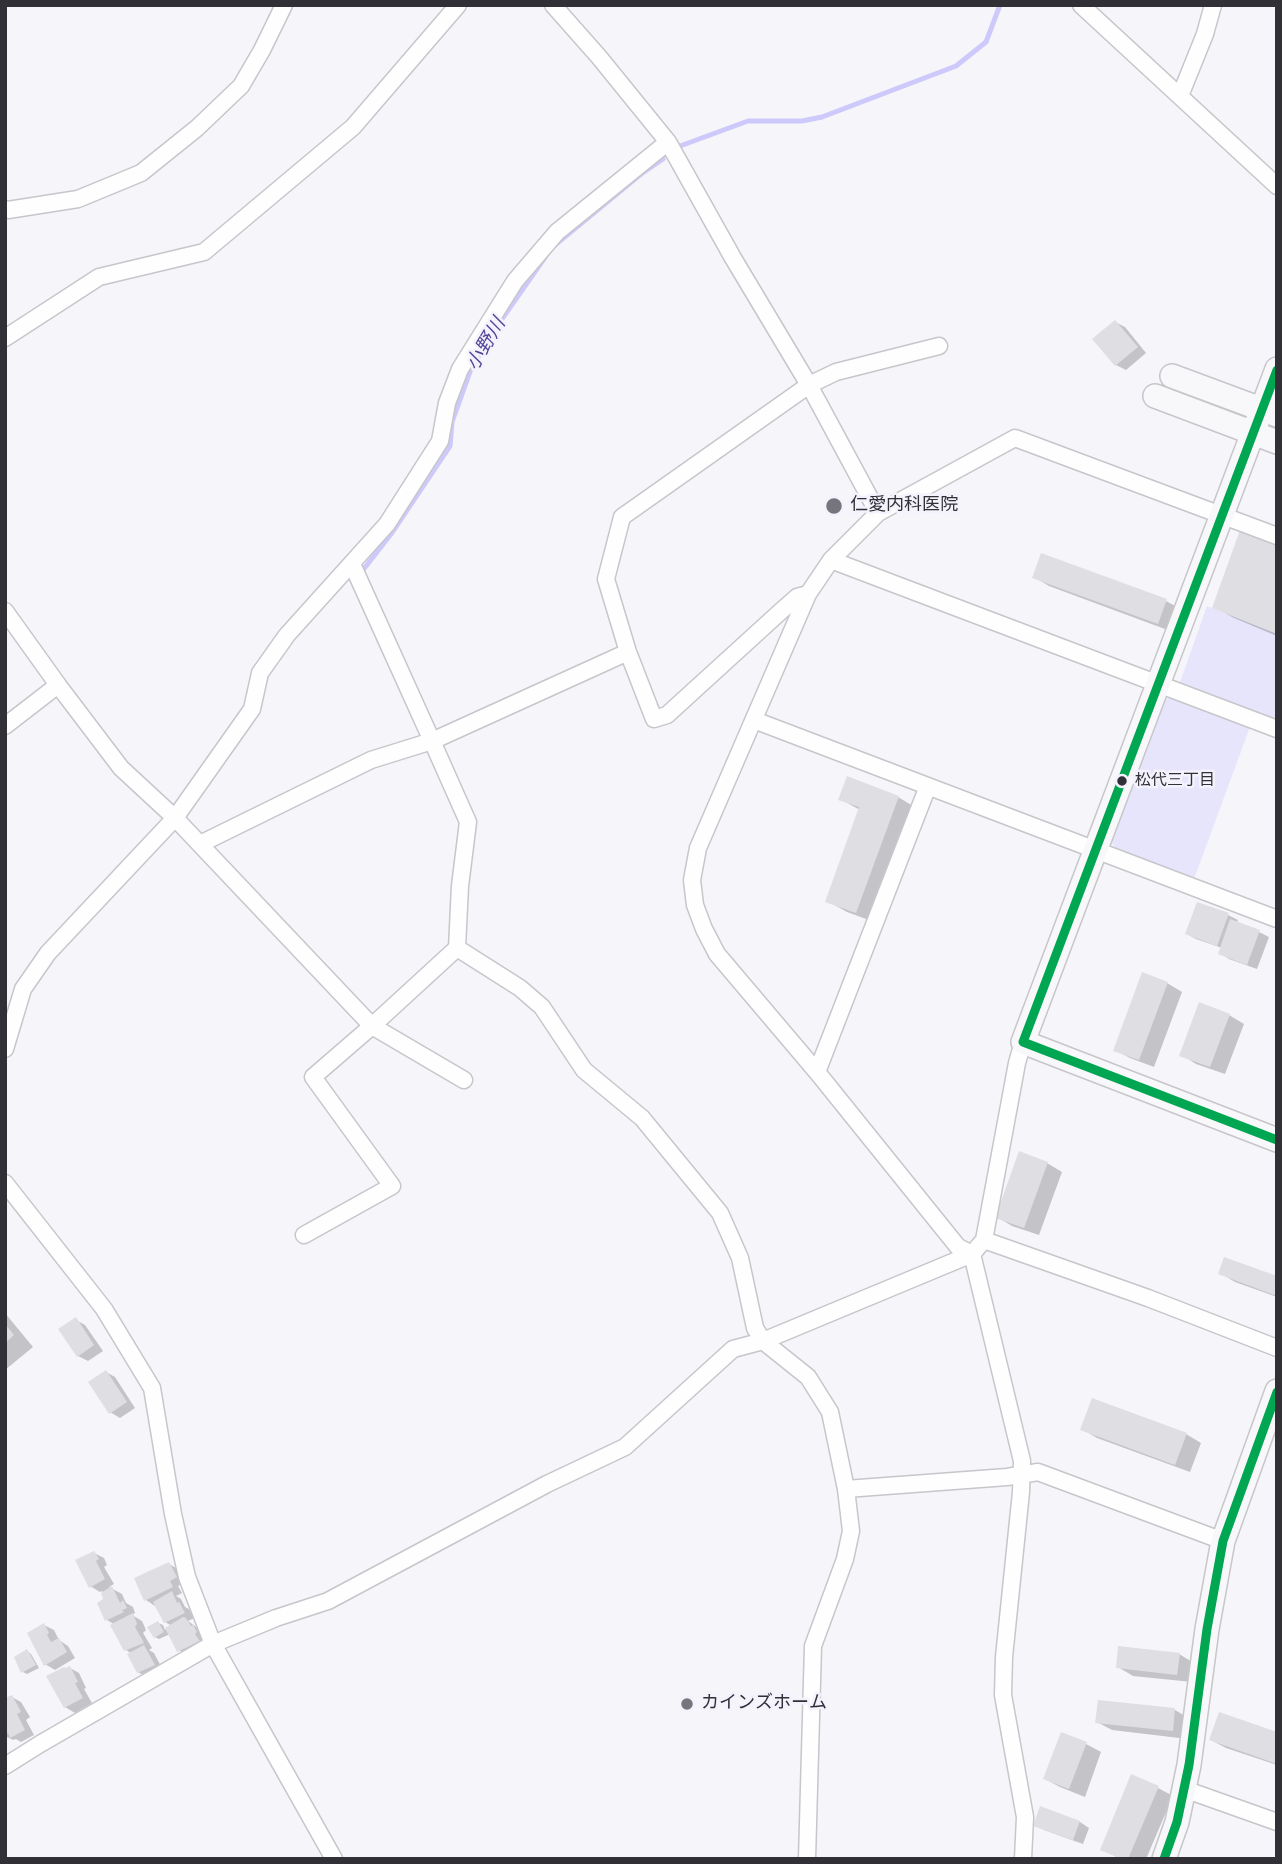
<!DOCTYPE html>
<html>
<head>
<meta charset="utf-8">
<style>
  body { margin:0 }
  #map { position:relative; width:1282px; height:1864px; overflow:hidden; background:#f5f5fa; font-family:"Source Sans 3",sans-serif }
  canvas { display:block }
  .frame { position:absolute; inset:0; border:7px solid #313037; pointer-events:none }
</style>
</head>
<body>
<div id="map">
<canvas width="1282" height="1864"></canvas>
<div class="frame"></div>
</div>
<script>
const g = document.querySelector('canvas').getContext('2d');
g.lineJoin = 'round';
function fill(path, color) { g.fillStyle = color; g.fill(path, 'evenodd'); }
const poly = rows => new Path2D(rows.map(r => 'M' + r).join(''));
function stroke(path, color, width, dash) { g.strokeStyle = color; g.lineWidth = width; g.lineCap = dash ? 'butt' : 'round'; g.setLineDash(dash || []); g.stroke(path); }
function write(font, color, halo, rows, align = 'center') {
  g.font = font + ' "Source Sans 3","Noto Sans JP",sans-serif'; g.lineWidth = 5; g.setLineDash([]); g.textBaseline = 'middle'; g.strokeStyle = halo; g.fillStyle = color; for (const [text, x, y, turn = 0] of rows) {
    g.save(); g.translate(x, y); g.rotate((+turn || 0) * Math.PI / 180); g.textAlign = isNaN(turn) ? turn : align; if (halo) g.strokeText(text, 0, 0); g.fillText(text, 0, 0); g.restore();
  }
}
const green = poly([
  [1207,606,1277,634,1277,723,1179,685],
  [1170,697,1250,727,1194,879,1116,848,1111,842,1161,703]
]);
const shadow = poly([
  [1115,322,1125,327,1146,353,1126,370,1116,365,1095,339],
  [1277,547,1277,636,1234,618,1214,607],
  [1043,555,1166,601,1181,609,1173,632,1049,586,1034,577],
  [898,797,918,809,877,923,847,912,827,901,860,810,840,799],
  [1228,915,1238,920,1237,923,1259,932,1269,937,1257,969,1229,959,1220,953,1222,948,1196,939,1187,934],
  [1167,983,1182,992,1154,1067,1130,1058,1115,1050],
  [1229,1015,1244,1024,1225,1074,1196,1064,1182,1055],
  [1047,1163,1062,1172,1039,1235,1012,1226,997,1217],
  [1220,1273,1277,1278,1277,1297,1235,1282],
  [5,1313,33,1347,5,1370],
  [76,1320,85,1325,103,1351,88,1361,78,1356],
  [106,1372,115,1377,135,1408,120,1418,110,1412],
  [1082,1429,1186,1434,1201,1443,1190,1472,1097,1438],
  [94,1553,104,1558,107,1565,104,1567,114,1584,109,1587,122,1594,126,1603,133,1607,135,1613,132,1615,142,1621,146,1630,143,1633,152,1648,149,1650,154,1653,163,1670,148,1678,138,1672,132,1654,126,1650,115,1625,107,1620,106,1599,102,1591,100,1592,90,1586],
  [169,1564,178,1569,185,1582,178,1586,182,1593,176,1596,181,1599,185,1607,189,1609,194,1618,188,1621,203,1632,208,1646,188,1656,179,1650,170,1634,159,1639,155,1637,158,1623,163,1625,165,1630,172,1626,165,1622,155,1606,146,1600],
  [44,1625,54,1630,59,1640,68,1646,75,1658,55,1670,45,1664],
  [27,1651,31,1654,39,1668,27,1674,23,1672],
  [1179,1654,1194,1663,1192,1682,1133,1676,1118,1667],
  [70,1668,79,1673,86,1688,84,1689,92,1703,75,1713,65,1707],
  [12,1697,21,1702,30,1717,26,1720,34,1735,21,1742,16,1739,13,1740,5,1736,5,1700],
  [1099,1702,1175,1710,1190,1719,1188,1739,1112,1730,1097,1722],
  [1277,1734,1277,1765,1226,1748,1211,1740],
  [1062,1735,1086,1744,1101,1752,1085,1797,1060,1787,1045,1779],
  [1158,1788,1173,1796,1146,1859,1120,1859,1102,1849],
  [1080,1822,1089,1828,1083,1844,1044,1830,1035,1825]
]);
const stream = poly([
  [680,146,748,121,802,121,822,117,956,66,986,42,1000,5],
  [555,245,641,174,663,159],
  [363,570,391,534,450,446,452,422,471,369,497,326,546,256]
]);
const building = poly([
  [1115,320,1138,347,1115,366,1092,339],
  [1240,530,1277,545,1277,634,1212,608],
  [1041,553,1167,599,1158,624,1032,578],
  [847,776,899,796,856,913,825,902,859,807,838,800],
  [1197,902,1229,913,1217,946,1185,934],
  [1230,919,1260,930,1247,965,1218,954],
  [1142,972,1168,982,1139,1060,1113,1051],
  [1199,1002,1230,1014,1210,1067,1179,1056],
  [1019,1151,1048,1162,1024,1228,995,1218],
  [1224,1257,1277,1276,1277,1296,1218,1274],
  [76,1317,94,1345,77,1357,58,1329],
  [5,1324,14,1335,5,1343],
  [106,1370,127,1402,109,1414,88,1382],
  [1092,1398,1187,1433,1175,1465,1080,1430],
  [94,1551,99,1559,96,1561,105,1579,89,1588,75,1560],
  [169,1562,177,1577,170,1581,173,1587,144,1601,134,1578],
  [112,1586,120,1603,123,1600,127,1608,122,1610,124,1612,105,1621,97,1603,103,1599,101,1593],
  [172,1591,177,1603,179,1602,185,1613,164,1623,153,1602],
  [133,1613,137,1624,135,1627,144,1643,124,1651,110,1625],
  [183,1617,186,1618,191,1626,193,1625,197,1632,195,1634,200,1641,177,1652,165,1628],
  [158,1621,164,1632,154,1638,147,1627],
  [44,1623,49,1633,47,1635,51,1642,59,1638,67,1652,44,1666,27,1633],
  [144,1645,155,1665,137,1673,127,1654],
  [1118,1646,1180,1653,1177,1675,1116,1668],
  [27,1649,36,1665,21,1673,14,1657],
  [70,1666,78,1682,75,1683,83,1698,64,1708,46,1676,64,1667,65,1668],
  [12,1695,21,1712,17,1714,25,1730,10,1738,8,1733,5,1734,5,1698],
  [1098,1700,1175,1708,1173,1731,1095,1723],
  [1219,1712,1277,1732,1277,1764,1209,1740],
  [1061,1732,1087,1742,1069,1789,1043,1779],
  [1131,1774,1159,1786,1128,1859,1122,1859,1100,1850],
  [1040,1806,1080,1821,1073,1840,1033,1826]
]);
const street = poly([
  [553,5,599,57,668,142,733,258,809,385,878,513],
  [1081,5,1277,186],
  [1180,96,1205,34,1213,5],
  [5,209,8,210,78,199,141,173,197,128,241,86,262,50,284,5],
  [5,338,99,277,204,252,353,127,458,5],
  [831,560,1277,729],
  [808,594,797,597,780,612,667,715,654,719,628,652,606,579,622,517,809,385,836,372,939,346],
  [5,611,58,685,121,768,175,818,372,1026,457,948,460,886,468,822,432,741,352,564],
  [754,720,1277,919],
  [5,726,58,685],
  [200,844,371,760,432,741,628,652],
  [457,948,520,988,542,1007,584,1070,642,1118,720,1213,740,1258,755,1328,763,1341,808,1377,830,1412,846,1489,851,1531,845,1559,813,1646,807,1859],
  [5,1049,23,989,48,953,175,818,252,709,260,673,287,635,387,524,440,441,447,403,460,369,515,281,557,232,668,142],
  [817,1072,928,786],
  [5,1183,104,1309,152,1388,173,1514,187,1577,213,1644,334,1859],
  [304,1235,392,1186,313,1077,372,1026,464,1080],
  [984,1240,1148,1298,1277,1348],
  [972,1254,958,1247,817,1072,717,954,704,929,695,905,692,880,698,848,808,594,831,560,878,513,1015,438,1277,536],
  [972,1254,1022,1461,1021,1492,1004,1657,1003,1695,1025,1817,1023,1859],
  [846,1489,1007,1477,1038,1472,1223,1541],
  [5,1766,40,1744,213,1644,276,1618,328,1601,547,1484,625,1447,733,1349,763,1341,972,1254,984,1240,1017,1063,1023,1042],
  [1184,1789,1277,1822]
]);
const secondary = poly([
  [1277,369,1023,1042,1277,1140],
  [1172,376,1277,415],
  [1155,396,1277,442],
  [1164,1859,1177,1822,1189,1765,1207,1629,1223,1541,1277,1391]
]);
const bus1 = poly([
  [1277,370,1023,1042,1277,1140],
  [1164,1859,1177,1822,1189,1765,1207,1629,1223,1541,1277,1392]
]);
const markers = [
  [834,506,9,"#76757b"],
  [1122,781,6,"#313037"],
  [687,1704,7,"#76757b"]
];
const busNames = [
  ["松代三丁目",1135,781]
];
const poiNames = [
  ["仁愛内科医院",850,506],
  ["カインズホーム",701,1704]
];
const waterNames = [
  ["小野川",487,345,-59]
];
fill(green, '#e7e5fb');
fill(shadow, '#0003');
stroke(stream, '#cec9fb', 5);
fill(building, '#dedee3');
stroke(street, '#c6c6cb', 19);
stroke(secondary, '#c6c6cb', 26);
stroke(street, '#fefefe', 16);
stroke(secondary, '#f8f8fa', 23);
stroke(bus1, '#00a651', 9);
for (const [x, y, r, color] of markers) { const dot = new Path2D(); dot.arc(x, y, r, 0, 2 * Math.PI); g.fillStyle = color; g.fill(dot); stroke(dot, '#f3f2fd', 2.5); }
write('16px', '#313037', '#f3f2fd', busNames, 'left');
write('18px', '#313037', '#f3f2fd', poiNames, 'left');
write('italic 19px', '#544495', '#f3f2fd', waterNames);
</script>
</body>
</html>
